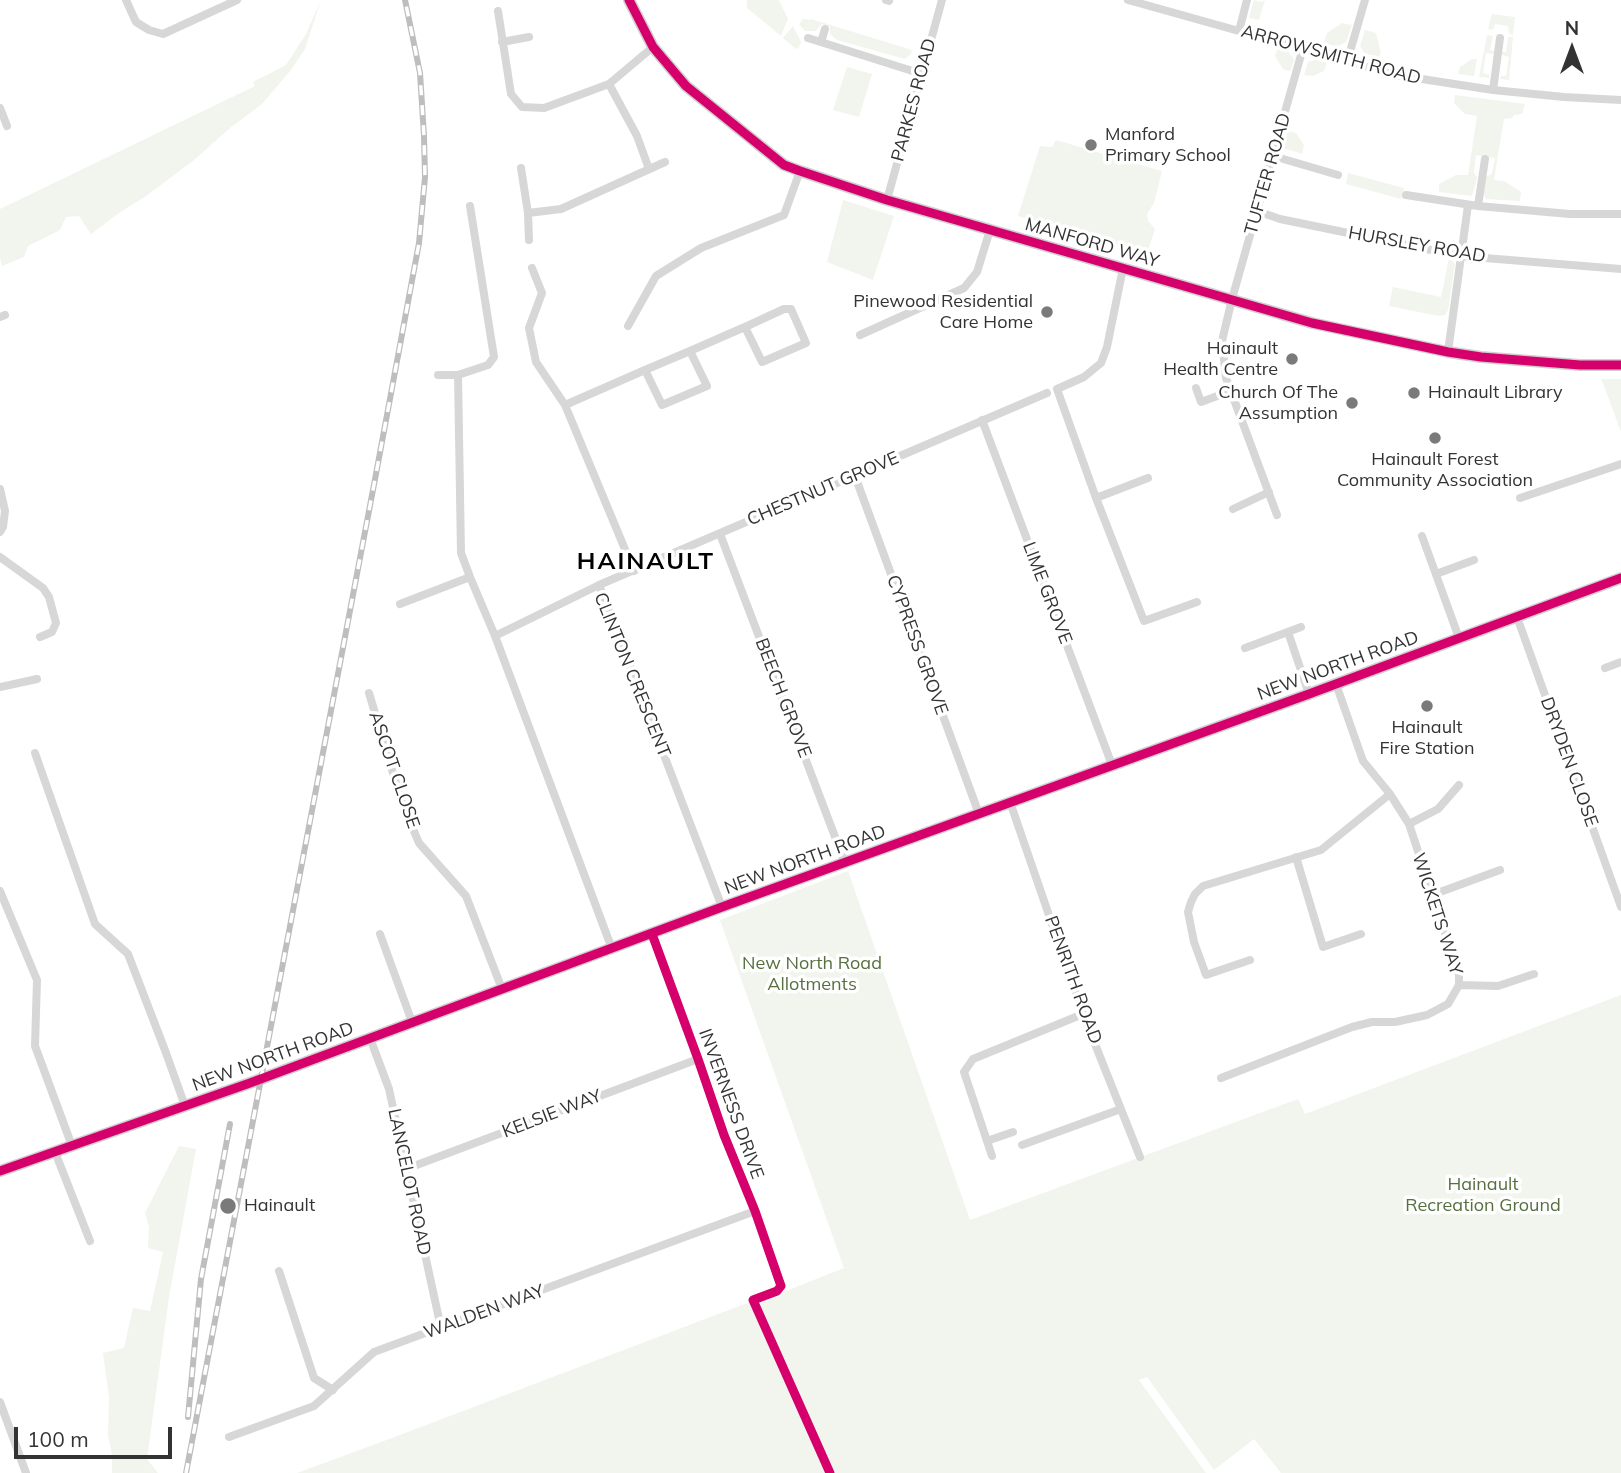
<!DOCTYPE html>
<html>
<head>
<meta charset="utf-8">
<style>
  body { margin:0 }
  #map { position:relative; width:1621px; height:1473px; overflow:hidden; background:#fff; font-family:Mulish,sans-serif }
  canvas { display:block }
  .north { position:absolute; left:1537px; top:14px; width:70px; height:70px; -webkit-text-stroke:5px #fff; paint-order:stroke; rotate:0deg; font-size:19px; font-weight:700; line-height:28px; text-align:center; color:#333 }
  .north::after { content:''; display:block; margin:auto; width:24px; height:32px; background:#333; clip-path:polygon(50% 0,100% 100%,50% 72%,0 100%) }
  .scale { position:absolute; left:14px; top:1427px; width:158px; height:32px; box-sizing:border-box; border:4px solid #333; border-top:0; padding-left:9px; font-size:21px; line-height:24px; white-space:nowrap; color:#333; -webkit-text-stroke:5px #fff; paint-order:stroke }
</style>
</head>
<body>
<div id="map">
<canvas width="1621" height="1473"></canvas>
<div class="north">N</div>
<div class="scale">100 m</div>
</div>
<script>
const g = document.querySelector('canvas').getContext('2d');
g.lineJoin = 'round';
function fill(path, color) { g.fillStyle = color; g.fill(path, 'evenodd'); }
const poly = rows => new Path2D(rows.map(r => 'M' + r).join(''));
function stroke(path, color, width, dash) { g.strokeStyle = color; g.lineWidth = width; g.lineCap = dash ? 'butt' : 'round'; g.setLineDash(dash || []); g.stroke(path); }
function write(font, color, halo, rows, align = 'center') {
  g.font = font + ' Mulish,sans-serif'; g.lineWidth = 7; g.setLineDash([]); g.textBaseline = 'middle'; g.strokeStyle = halo; g.fillStyle = color; for (const [text, x, y, turn = 0] of rows) {
    g.save(); g.translate(x, y); g.rotate((+turn || 0) * Math.PI / 180); g.textAlign = isNaN(turn) ? turn : align; if (halo) g.strokeText(text, 0, 0); g.fillText(text, 0, 0); g.restore();
  }
}
const green = poly([
  [321,0,305,49,291,70,262,104,230,128,194,160,146,196,119,213,91,234,79,216,66,217,60,230,28,246,24,257,2,266,0,258,0,209,255,86,253,82,286,65,306,34],
  [747,0,779,0,788,19,781,36,747,8],
  [1254,0,1262,2,1265,0,1259,20,1249,18],
  [1492,14,1515,17,1513,35,1509,33,1508,26,1495,24,1493,30,1488,29],
  [803,19,810,20,811,19,912,50,911,54,905,59,837,40,830,34,830,27,822,24,815,31,805,31,799,24],
  [1342,23,1352,25,1346,42,1336,47,1324,42,1327,33],
  [793,26,801,42,798,49,795,48,783,38],
  [1365,30,1376,33,1381,52,1379,57,1365,54,1360,46],
  [1487,35,1493,36,1490,50,1494,51,1494,54,1486,53,1483,73,1489,75,1489,78,1479,77],
  [1508,37,1513,37,1509,80,1500,79,1501,76,1506,76,1509,57,1502,55,1502,52,1506,52],
  [1277,50,1288,51,1294,60,1290,71,1283,69,1275,56],
  [1317,59,1327,62,1324,71,1313,76,1304,75,1308,62],
  [1472,59,1477,59,1474,76,1458,74,1460,67],
  [847,67,872,74,859,117,833,110],
  [1455,95,1525,104,1522,114,1514,115,1512,118,1504,119,1494,180,1504,181,1521,192,1520,201,1486,199,1484,195,1485,177,1492,174,1495,158,1476,155,1474,172,1477,178,1472,196,1439,192,1439,184,1456,175,1468,175,1477,116,1465,114,1454,103],
  [1288,131,1296,133,1304,145,1302,154,1283,148],
  [1056,140,1162,171,1154,203,1147,214,1148,221,1155,229,1147,254,1018,216,1040,146,1052,147],
  [1348,173,1404,188,1401,199,1346,184],
  [843,200,894,216,873,280,827,262],
  [1449,258,1455,264,1448,310,1445,315,1439,316,1389,306,1393,287,1441,297],
  [1601,379,1621,379,1621,432,1604,386],
  [848,871,970,1220,1298,1099,1305,1114,1621,995,1621,1473,1281,1473,1254,1439,1214,1470,1147,1377,1139,1380,1206,1473,833,1473,758,1302,844,1268,720,920],
  [179,1146,196,1149,169,1297,147,1459,158,1473,112,1473,112,1455,108,1435,109,1397,103,1353,124,1348,133,1308,150,1311,163,1252,148,1248,149,1227,145,1213],
  [750,1302,827,1473,297,1473,392,1438]
]);
const street = poly([
  [126,0,136,22,149,30,163,34,237,0],
  [886,0,889,1],
  [1128,0,1396,75,1493,90,1564,97,1621,100],
  [498,11,511,94,522,107,544,108,609,84,653,47],
  [1239,31,1247,0],
  [808,38,922,74],
  [502,42,529,37],
  [821,42,825,29],
  [1347,62,1365,0],
  [609,84,637,136,649,169],
  [1493,90,1500,38],
  [0,108,7,126],
  [1273,156,1338,175],
  [521,168,528,213,529,240],
  [1406,195,1478,206,1570,214,1621,214],
  [887,200,942,0],
  [1478,206,1485,159],
  [1257,211,1280,219,1460,256,1621,269],
  [528,213,561,209,665,162],
  [532,268,542,293,529,328,536,362,565,405],
  [1123,268,1107,347,1101,363,1084,377,1057,389,1096,498,1144,621,1197,602],
  [0,317,5,315],
  [628,326,656,276,701,248,784,215,800,171],
  [860,335,964,288,977,272,990,230],
  [1448,352,1468,205],
  [645,370,662,405,707,386,690,351],
  [438,375,458,375,488,365,494,357,470,206],
  [458,375,461,553,470,577,495,636],
  [1196,388,1201,402,1231,391],
  [982,420,1112,765],
  [855,476,979,814],
  [0,489,5,511,3,527,0,532],
  [1096,498,1148,478],
  [1520,498,1621,464],
  [1233,509,1269,492],
  [1277,515,1226,378,1222,341,1232,299,1303,48],
  [720,534,845,863],
  [1422,536,1459,638],
  [0,557,43,588,49,597,56,623,52,632,40,637],
  [634,571,565,405,645,370,690,351,731,333,745,327,784,309,791,309,806,343,762,362,745,327],
  [1436,574,1474,560],
  [599,585,1047,393],
  [400,604,470,577],
  [1517,617,1621,907],
  [1288,632,1309,694],
  [1245,648,1301,627],
  [1605,668,1621,662],
  [0,687,37,679],
  [369,693,402,803,419,843,466,896,502,989],
  [35,753,95,924,128,954,166,1053,185,1106],
  [1010,802,1083,1014,1140,1157],
  [1409,824,1438,809,1459,785],
  [1296,857,1323,947,1361,934],
  [0,891,37,980,35,1046,72,1146],
  [1432,895,1500,870],
  [380,934,412,1022],
  [652,934,698,1059,724,1135,755,1211,781,1286],
  [612,949,495,636,599,585,722,907],
  [1250,960,1206,975,1194,942,1188,912,1191,902,1195,894,1203,886,1321,850,1390,794],
  [1459,985,1498,986,1534,974],
  [370,1038,389,1089,441,1328],
  [1221,1078,1352,1027,1372,1022,1395,1022,1427,1015,1448,1004,1459,985,1459,975,1409,824,1390,794,1363,761,1336,684],
  [987,1141,1013,1132],
  [1022,1145,1121,1109],
  [55,1152,90,1241],
  [992,1156,964,1072,973,1059,1083,1014],
  [406,1169,698,1059],
  [279,1271,314,1378,333,1390],
  [0,1402,26,1473],
  [229,1437,314,1406,374,1352,755,1211]
]);
const secondary = poly([
  [629,0,653,47,686,86,784,165,800,171,887,200,1312,323,1448,352,1481,357,1580,365,1621,365],
  [0,1171,250,1083,722,907,1309,694,1621,578]
]);
const rail = poly([
  [188,1417,201,1279,230,1124],
  [186,1473,376,474,419,243,425,177,424,136,420,73,405,0]
]);
const cycleway = poly([
  [629,0,653,47,686,86,784,165,800,171,887,200,1312,323,1448,352,1481,357,1580,365,1621,365],
  [652,934,698,1059,724,1135,755,1211,781,1286,777,1291,753,1300,830,1473],
  [0,1171,250,1083,722,907,1309,694,1621,578]
]);
const markers = [
  [1091,145,7,"#7a7a7a"],
  [1047,312,7,"#7a7a7a"],
  [1292,359,7,"#7a7a7a"],
  [1414,393,7,"#7a7a7a"],
  [1352,403,7,"#7a7a7a"],
  [1435,438,7,"#7a7a7a"],
  [1427,706,7,"#7a7a7a"],
  [228,1206,9,"#7a7a7a"]
];
const streetNames = [
  ["ARROWSMITH ROAD",1331,55,15],
  ["PARKES ROAD",914,100,-75],
  ["TUFTER ROAD",1268,174,-74],
  ["MANFORD WAY",1092,243,16],
  ["HURSLEY ROAD",1417,245,10],
  ["CHESTNUT GROVE",823,489,-23],
  ["LIME GROVE",1047,593,69],
  ["CYPRESS GROVE",917,645,70],
  ["NEW NORTH ROAD",1338,666,-20],
  ["CLINTON CRESCENT",632,675,68],
  ["BEECH GROVE",783,698,69],
  ["DRYDEN CLOSE",1569,762,70],
  ["ASCOT CLOSE",394,770,71],
  ["NEW NORTH ROAD",805,860,-20],
  ["WICKETS WAY",1437,914,72],
  ["PENRITH ROAD",1073,980,70],
  ["NEW NORTH ROAD",273,1057,-20],
  ["INVERNESS DRIVE",731,1104,70],
  ["KELSIE WAY",552,1114,-21],
  ["LANCELOT ROAD",409,1182,78],
  ["WALDEN WAY",484,1312,-20]
];
const poiNames = [
  ["Manford",1105,135],
  ["Primary School",1105,156],
  ["Pinewood Residential",1033,302,"right"],
  ["Care Home",1033,323,"right"],
  ["Hainault",1278,349,"right"],
  ["Health Centre",1278,370,"right"],
  ["Church Of The",1338,393,"right"],
  ["Assumption",1338,414,"right"],
  ["Hainault Library",1428,393],
  ["Hainault Forest",1435,460,"center"],
  ["Community Association",1435,481,"center"],
  ["Hainault",1427,728,"center"],
  ["Fire Station",1427,749,"center"],
  ["Hainault",244,1206]
];
const parkNames = [
  ["New North Road",812,964],
  ["Allotments",812,985],
  ["Hainault",1483,1185],
  ["Recreation Ground",1483,1206]
];
const districtNames = [
  ["HAINAULT",646,562]
];
fill(green, '#f1f5ed');
stroke(street, '#d7d7d7', 8);
stroke(secondary, '#d0d0d0', 12);
stroke(rail, '#bebebe', 6);
stroke(rail, '#fff', 3.5, [10]);
stroke(cycleway, '#d6006c', 9);
for (const [x, y, r, color] of markers) { const dot = new Path2D(); dot.arc(x, y, r, 0, 2 * Math.PI); g.fillStyle = color; g.fill(dot); stroke(dot, '#fff', 2.5); }
write('18px', '#333', '#fff', streetNames);
write('18px', '#333', '#fff', poiNames, 'left');
write('18px', '#56703f', '#fff', parkNames);
g.letterSpacing = '2px';
write('bold 24px', '#000', '#fff', districtNames);
g.letterSpacing = '0px';
</script>
</body>
</html>
